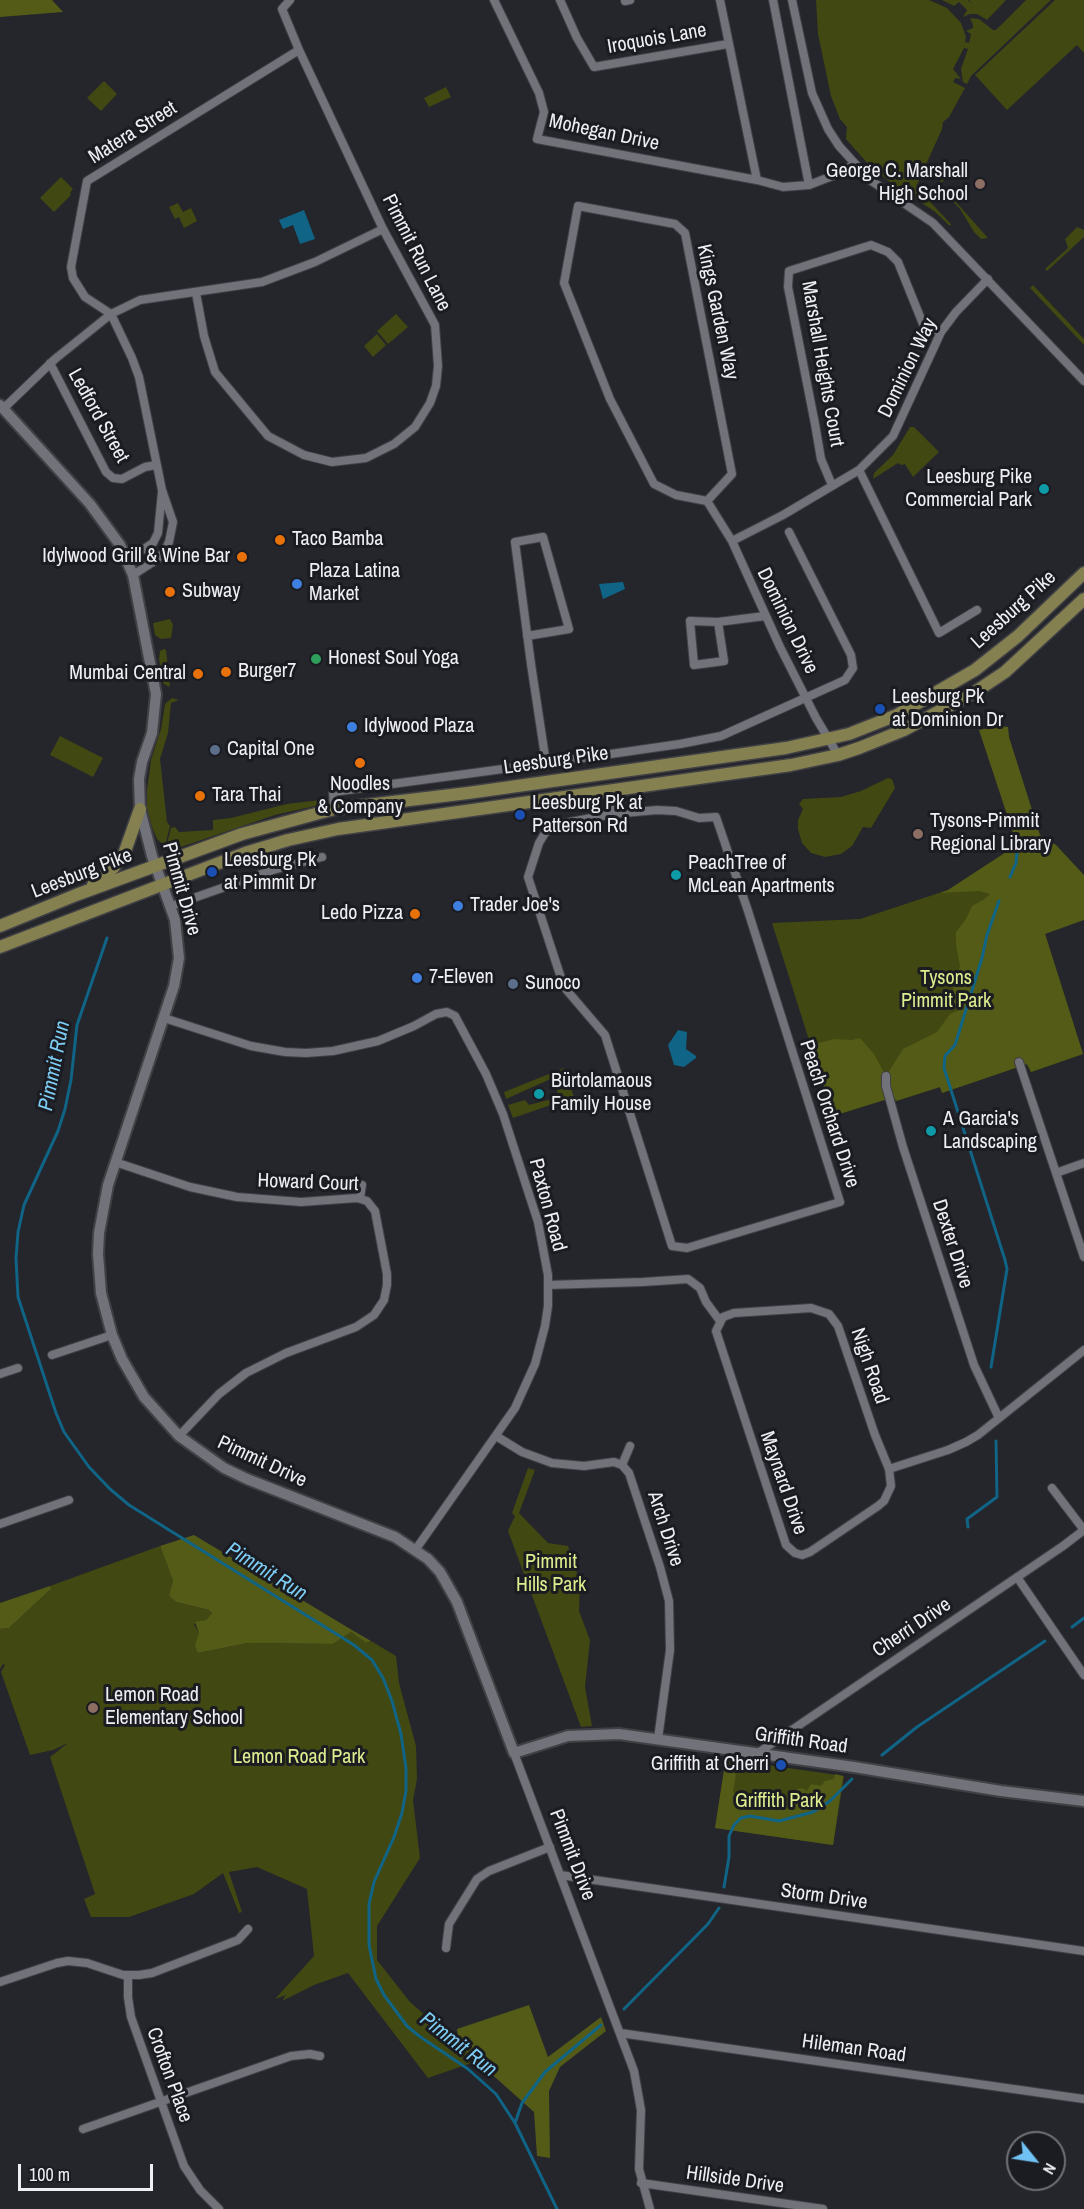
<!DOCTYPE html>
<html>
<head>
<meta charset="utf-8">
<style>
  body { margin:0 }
  #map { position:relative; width:1084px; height:2209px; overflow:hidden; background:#25252c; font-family:"Archivo Narrow",sans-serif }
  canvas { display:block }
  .north { position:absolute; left:1006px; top:2131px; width:60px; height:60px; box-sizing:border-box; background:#1b1c22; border:2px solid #707076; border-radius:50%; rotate:120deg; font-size:16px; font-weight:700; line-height:24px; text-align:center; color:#efeff3 }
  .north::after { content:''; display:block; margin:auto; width:21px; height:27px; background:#70c1f4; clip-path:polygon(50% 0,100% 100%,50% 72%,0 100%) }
  .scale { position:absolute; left:18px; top:2164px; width:135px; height:27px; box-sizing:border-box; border:3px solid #efeff3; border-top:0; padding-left:8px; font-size:18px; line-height:21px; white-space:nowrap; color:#efeff3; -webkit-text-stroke:4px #1b1c22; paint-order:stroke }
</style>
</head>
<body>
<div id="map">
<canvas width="1084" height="2209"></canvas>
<div class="north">N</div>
<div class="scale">100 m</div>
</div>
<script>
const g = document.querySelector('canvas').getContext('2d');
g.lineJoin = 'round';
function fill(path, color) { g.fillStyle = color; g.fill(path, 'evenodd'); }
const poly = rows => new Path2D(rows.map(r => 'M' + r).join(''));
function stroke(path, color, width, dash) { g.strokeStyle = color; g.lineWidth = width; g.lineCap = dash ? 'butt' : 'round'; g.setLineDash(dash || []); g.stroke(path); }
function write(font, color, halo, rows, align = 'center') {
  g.font = font + ' "Archivo Narrow",sans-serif'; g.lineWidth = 6; g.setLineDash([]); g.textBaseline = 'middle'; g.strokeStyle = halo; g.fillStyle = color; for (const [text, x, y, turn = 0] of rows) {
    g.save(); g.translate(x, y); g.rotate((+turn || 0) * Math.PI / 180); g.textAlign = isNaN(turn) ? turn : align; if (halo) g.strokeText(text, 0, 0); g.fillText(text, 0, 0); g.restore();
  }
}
const green = poly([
  [816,0,929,0,947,8,961,23,966,37,965,42,969,43,971,34,966,31,973,28,973,25,970,18,979,19,993,30,996,30,1026,0,1051,0,971,76,967,84,963,82,961,69,968,49,964,48,953,69,961,79,955,78,953,82,965,88,949,117,943,122,942,129,916,187,951,224,950,226,934,211,891,183,869,165,846,139,847,127,840,119,831,96,818,34],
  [942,0,968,0,972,4,969,0,1006,0,987,20,977,14,970,14,963,17,967,10,959,2,954,6],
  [1055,0,1084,0,1084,53,1077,45,1007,110,975,75],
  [104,81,117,94,101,111,87,98],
  [446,87,451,97,429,107,424,98],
  [946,172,949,175,943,176,945,179,940,184,988,238,981,239,974,232,960,209,938,185],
  [61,177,73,189,70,193,71,195,54,212,40,198],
  [178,203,183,212,191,208,197,221,184,228,179,217,175,219,169,207],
  [1077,227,1084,230,1084,237,1047,271,1045,269,1068,248,1065,239],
  [1033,285,1084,339,1084,345,1030,288],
  [396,314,408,327,388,344,377,331],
  [377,334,386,345,373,357,364,346],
  [910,427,914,427,939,452,913,477,905,464,901,465,898,463,873,479,874,473,893,455],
  [170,619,173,625,171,638,161,639,155,635,153,623],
  [164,649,166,650,170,685,169,687,163,683,159,659,160,651],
  [172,698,179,700,171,703,168,733,160,759,167,822,170,826,165,846,157,839,152,827,147,808,147,790,151,760,161,729,165,704],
  [60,736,103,758,93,777,50,755],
  [888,778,892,779,895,788,871,828,863,827,852,846,841,854,825,857,811,853,802,843,798,829,798,820,803,809,799,804,803,799,841,797,861,791],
  [329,799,328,803,275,815,169,851,166,847,171,828,175,827,179,832,213,830,213,820,231,818,287,804],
  [1017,845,1083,1054,1031,1072,1027,1064,942,1093,940,1087,896,1101,894,1097,833,1116,772,923,860,919,948,890],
  [564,1068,574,1097,513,1118,508,1105,525,1100,529,1105,555,1098,555,1095,558,1094,556,1087,553,1086,558,1084,555,1077,506,1099,504,1092],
  [528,1468,535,1470,519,1513,548,1543,568,1546,580,1582,579,1611,590,1640,585,1687,592,1726,581,1727,508,1531,515,1516,512,1513],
  [160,1546,173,1581,169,1594,170,1597,176,1602,209,1610,212,1613,206,1620,194,1624,199,1633,198,1653,248,1643,333,1644,351,1632,366,1643,371,1641,396,1656,399,1683,416,1746,417,1779,413,1800,420,1858,377,1926,377,1960,410,2002,477,2061,428,2078,348,1973,314,1985,282,2001,286,1995,275,1999,314,1956,307,1889,257,1867,229,1872,242,1912,239,1913,223,1873,194,1894,129,1917,91,1917,84,1899,95,1894,50,1757,68,1743,53,1750,30,1755,1,1672,5,1665,3,1664,0,1669,0,1629,9,1628,50,1590,50,1586],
  [726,1759,844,1776,833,1845,715,1828]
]);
const forest = poly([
  [0,0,52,0,63,12,0,17],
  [998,726,1008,727,1009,737,1040,835,1056,845,1084,875,1084,920,1045,934,1083,1054,1031,1072,1027,1064,942,1093,940,1087,896,1101,894,1097,833,1116,811,1045,834,1039,852,1040,860,1038,874,1054,886,1076,903,1049,937,1032,950,1014,959,1010,954,1003,952,995,954,984,960,966,956,945,956,932,966,919,972,906,983,900,990,894,979,891,940,893,948,890,1017,845,979,730],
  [194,1535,352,1630,371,1641,366,1643,351,1632,333,1644,248,1643,198,1653,195,1646,199,1633,195,1622,206,1620,212,1613,209,1610,176,1602,170,1597,169,1594,173,1581,160,1546],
  [50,1586,51,1589,9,1628,0,1629,0,1603],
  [724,1770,736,1774,733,1792,756,1803,759,1796,768,1796,773,1798,772,1805,795,1806,797,1789,802,1788,807,1791,811,1784,821,1786,825,1781,834,1779,835,1774,843,1776,833,1845,715,1828],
  [529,2005,548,2057,601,2017,606,2031,560,2067,549,2091,550,2158,537,2156,534,2112,459,2045,457,2029]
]);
const water = poly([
  [304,210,315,239,300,244,293,225,283,229,279,220],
  [623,582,625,589,603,599,599,584],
  [678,1030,687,1032,686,1049,696,1056,696,1058,684,1067,674,1065,668,1045]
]);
const stream = poly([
  [1010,877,1016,863,1017,852],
  [107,938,77,1025,71,1080,65,1109,58,1131,24,1205,18,1232,16,1258,18,1297,56,1413,64,1432,89,1467,110,1489,129,1505,354,1645,372,1660,383,1678,392,1701,401,1734,406,1768,406,1791,402,1813,394,1837,374,1882,369,1904,369,1945,376,1979,384,1995,407,2026,419,2036,468,2069,496,2094,515,2123,557,2209],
  [991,1367,1007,1269,1005,1260,944,1068,945,1056,955,1045,982,958,987,935,999,901],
  [968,1527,967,1519,997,1497,996,1441],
  [1072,1627,1084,1618],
  [882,1755,917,1727,1045,1641],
  [724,1887,729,1857,729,1836,734,1825,741,1818,750,1816,779,1821,813,1812,830,1801,852,1779],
  [624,2009,708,1924,719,1908],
  [515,2123,522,2103,545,2072,601,2025]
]);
const street = poly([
  [494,0,539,93,544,112,537,139,757,180,783,187,809,185],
  [560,0,577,38,594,67,728,44],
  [720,0,757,180],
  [773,0,809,185,840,173,854,164],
  [792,0,812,93,828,129,839,146,870,180,933,223,1084,381],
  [625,1,630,0],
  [578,206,675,224,685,233,732,474,707,501,676,495,654,484,610,399,564,283,578,206],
  [196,293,204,336,215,372,268,436,304,455,332,462,366,458,394,444,415,427,430,403,436,386,438,366,435,325,383,229,299,50,282,9,290,0],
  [50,363,106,472,113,478,122,479,145,467,156,465],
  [3,409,55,359,111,314,140,300,262,282,315,262,383,229],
  [859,470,939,633,977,610],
  [832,485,821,459,815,424,788,287,789,271,871,245,888,252,898,262,923,324,941,332],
  [707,501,732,541,780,647,816,718,838,755],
  [732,541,783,515,859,470,893,436,941,332,956,312,988,279],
  [127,560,153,543,158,533,162,492],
  [133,575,156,560,164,552,169,542,173,522,162,490,139,377,132,358,111,314,85,297,73,278,71,267,87,181,299,50],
  [718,622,724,661,694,665,690,621,718,622,765,616],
  [527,636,569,629,543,537,515,542,531,664,546,763],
  [610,792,613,814],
  [334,809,333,792,562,761,680,744,721,736,845,680,853,668,851,655,789,532],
  [657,810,676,811,699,818,716,817,748,911,840,1202,687,1248,672,1246,605,1035,564,987,528,877,539,843,545,833,554,825,613,814,657,810],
  [171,906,273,870,322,857],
  [164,1018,251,1046,285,1052,306,1053,333,1051,378,1041,414,1026,436,1014,447,1012,455,1016,486,1074,503,1114,538,1222,548,1275,548,1306,545,1326,535,1364,515,1408,416,1549],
  [1019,1062,1084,1257],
  [886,1076,886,1086,903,1147,974,1365,999,1418],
  [115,1162,190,1187,237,1197,301,1202,357,1198,367,1201,375,1211,387,1274,387,1285,384,1300,374,1315,356,1327,286,1353,246,1373,219,1394,179,1436],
  [1056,1173,1084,1163],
  [360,1198,362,1185],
  [548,1285,643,1282,688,1279,700,1288,706,1302,720,1321],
  [811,1308,829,1314,838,1326,875,1435,889,1469,891,1486,884,1501,878,1506,810,1552,802,1555,795,1553,786,1545,716,1331,723,1317,734,1313,811,1308],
  [52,1355,112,1335],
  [0,1374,18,1368],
  [496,1436,522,1452,552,1463,584,1466,614,1462,622,1465,629,1473,660,1567,669,1601,670,1650,658,1739],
  [622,1465,630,1446],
  [889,1469,948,1450,966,1442,978,1435,1084,1350],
  [1052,1488,1084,1530],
  [0,1524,69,1500],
  [1017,1577,1084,1675],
  [514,1753,634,2071,641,2110,639,2169,650,2209],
  [758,1753,1063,1546,1084,1530],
  [560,1875,1084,1951],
  [446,1948,449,1924,477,1879,489,1871,550,1847],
  [128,1975,128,1997,131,2017,184,2166,200,2190,219,2209],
  [0,1982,57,1963,68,1961,87,1963,123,1975,139,1975,152,1973,238,1940,248,1929],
  [620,2033,1084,2099],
  [83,2129,291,2056,310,2054,320,2056],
  [641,2183,823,2209]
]);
const secondary = poly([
  [0,405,90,504,120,545,133,575,156,694,152,733,142,762,139,779,140,809,152,856,175,920,179,958,174,986,108,1185,99,1233,98,1254,101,1293,112,1335,122,1359,144,1397,179,1436,224,1468,247,1479,395,1537,428,1559,440,1572,457,1602,514,1753,568,1736,619,1734,854,1767,1001,1791,1084,1801]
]);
const primary = poly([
  [93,885,113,868,124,854,140,809],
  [0,926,76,895,242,834,334,809,468,793,786,748,849,734,897,715,975,670,1018,636,1084,573],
  [0,947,245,853,288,840,338,829,791,765,838,755,859,748,904,730,975,692,1005,672,1084,599]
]);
const markers = [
  [980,184,6,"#8d6e63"],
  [1044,489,6,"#0f9aa8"],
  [280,540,6,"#e8710a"],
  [242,557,6,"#e8710a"],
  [297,584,6,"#3f7fe0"],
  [170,592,6,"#e8710a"],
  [316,659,6,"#2e9e5b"],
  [226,672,6,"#e8710a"],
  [198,674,6,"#e8710a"],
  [880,709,6,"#1a4fb4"],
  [352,727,6,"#3f7fe0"],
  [215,750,6,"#5c6f8a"],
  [360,763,6,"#e8710a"],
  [200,796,6,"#e8710a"],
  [520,815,6,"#1a4fb4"],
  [918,834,6,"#8d6e63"],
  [212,872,6,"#1a4fb4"],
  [676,875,6,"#0f9aa8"],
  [458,906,6,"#3f7fe0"],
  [415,914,6,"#e8710a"],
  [417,978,6,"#3f7fe0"],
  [513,984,6,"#5c6f8a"],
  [539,1094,6,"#0f9aa8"],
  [931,1131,6,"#0f9aa8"],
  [93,1708,6,"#8d6e63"],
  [781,1765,6,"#1a4fb4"]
];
const streetNames = [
  ["Iroquois Lane",657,39,-10],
  ["Matera Street",133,133,-32],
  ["Mohegan Drive",604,133,12],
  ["Pimmit Run Lane",416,253,63],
  ["Kings Garden Way",717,312,78],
  ["Marshall Heights Court",822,364,80],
  ["Dominion Way",908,368,-64],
  ["Ledford Street",98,416,61],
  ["Leesburg Pike",1014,610,-42],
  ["Dominion Drive",787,621,64],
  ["Leesburg Pike",556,761,-8],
  ["Leesburg Pike",82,874,-21],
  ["Pimmit Drive",181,889,74],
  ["Peach Orchard Drive",829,1114,72],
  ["Howard Court",308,1183,2],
  ["Paxton Road",547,1205,75],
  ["Dexter Drive",952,1244,72],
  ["Nigh Road",869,1366,71],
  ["Pimmit Drive",262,1462,25],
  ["Maynard Drive",783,1483,71],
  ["Arch Drive",665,1529,72],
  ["Cherri Drive",912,1628,-34],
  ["Griffith Road",801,1741,8],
  ["Pimmit Drive",572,1855,69],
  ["Storm Drive",824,1897,8],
  ["Hileman Road",854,2049,8],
  ["Crofton Place",169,2075,70],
  ["Hillside Drive",735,2180,8]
];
const poiNames = [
  ["George C. Marshall",968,172,"right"],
  ["High School",968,195,"right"],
  ["Leesburg Pike",1032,478,"right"],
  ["Commercial Park",1032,501,"right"],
  ["Taco Bamba",292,540],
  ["Idylwood Grill & Wine Bar",230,557,"right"],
  ["Plaza Latina",309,572],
  ["Market",309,595],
  ["Subway",182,592],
  ["Honest Soul Yoga",328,659],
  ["Burger7",238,672],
  ["Mumbai Central",186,674,"right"],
  ["Leesburg Pk",892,698],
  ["at Dominion Dr",892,721],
  ["Idylwood Plaza",364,727],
  ["Capital One",227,750],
  ["Noodles",360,785,"center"],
  ["& Company",360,808,"center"],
  ["Tara Thai",212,796],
  ["Leesburg Pk at",532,804],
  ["Patterson Rd",532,827],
  ["Tysons-Pimmit",930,822],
  ["Regional Library",930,845],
  ["Leesburg Pk",224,861],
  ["at Pimmit Dr",224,884],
  ["PeachTree of",688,864],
  ["McLean Apartments",688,887],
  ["Trader Joe's",470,906],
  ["Ledo Pizza",403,914,"right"],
  ["7-Eleven",429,978],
  ["Sunoco",525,984],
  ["Bürtolamaous",551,1082],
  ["Family House",551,1105],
  ["A Garcia's",943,1120],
  ["Landscaping",943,1143],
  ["Lemon Road",105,1696],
  ["Elementary School",105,1719],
  ["Griffith at Cherri",769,1765,"right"]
];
const parkNames = [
  ["Tysons",946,979],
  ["Pimmit Park",946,1002],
  ["Pimmit",551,1563],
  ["Hills Park",551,1586],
  ["Lemon Road Park",299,1758],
  ["Griffith Park",779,1802]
];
const waterNames = [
  ["Pimmit Run",55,1066,-79],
  ["Pimmit Run",266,1572,32],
  ["Pimmit Run",458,2045,38]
];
fill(green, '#414811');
fill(forest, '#535b17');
fill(water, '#106485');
stroke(stream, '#106485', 3);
stroke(street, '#404045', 10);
stroke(secondary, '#404045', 14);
stroke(primary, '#404045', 15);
stroke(street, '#71727a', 8);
stroke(secondary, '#71727a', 10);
stroke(primary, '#848050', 12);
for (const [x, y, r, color] of markers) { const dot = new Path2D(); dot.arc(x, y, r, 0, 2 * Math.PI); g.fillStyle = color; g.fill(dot); stroke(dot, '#1b1c22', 2); }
write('20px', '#efeff3', '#1b1c22', streetNames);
write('20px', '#efeff3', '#1b1c22', poiNames, 'left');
write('20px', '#deed8e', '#1b1c22', parkNames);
write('italic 21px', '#7dcdf4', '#1b1c22', waterNames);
</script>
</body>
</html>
